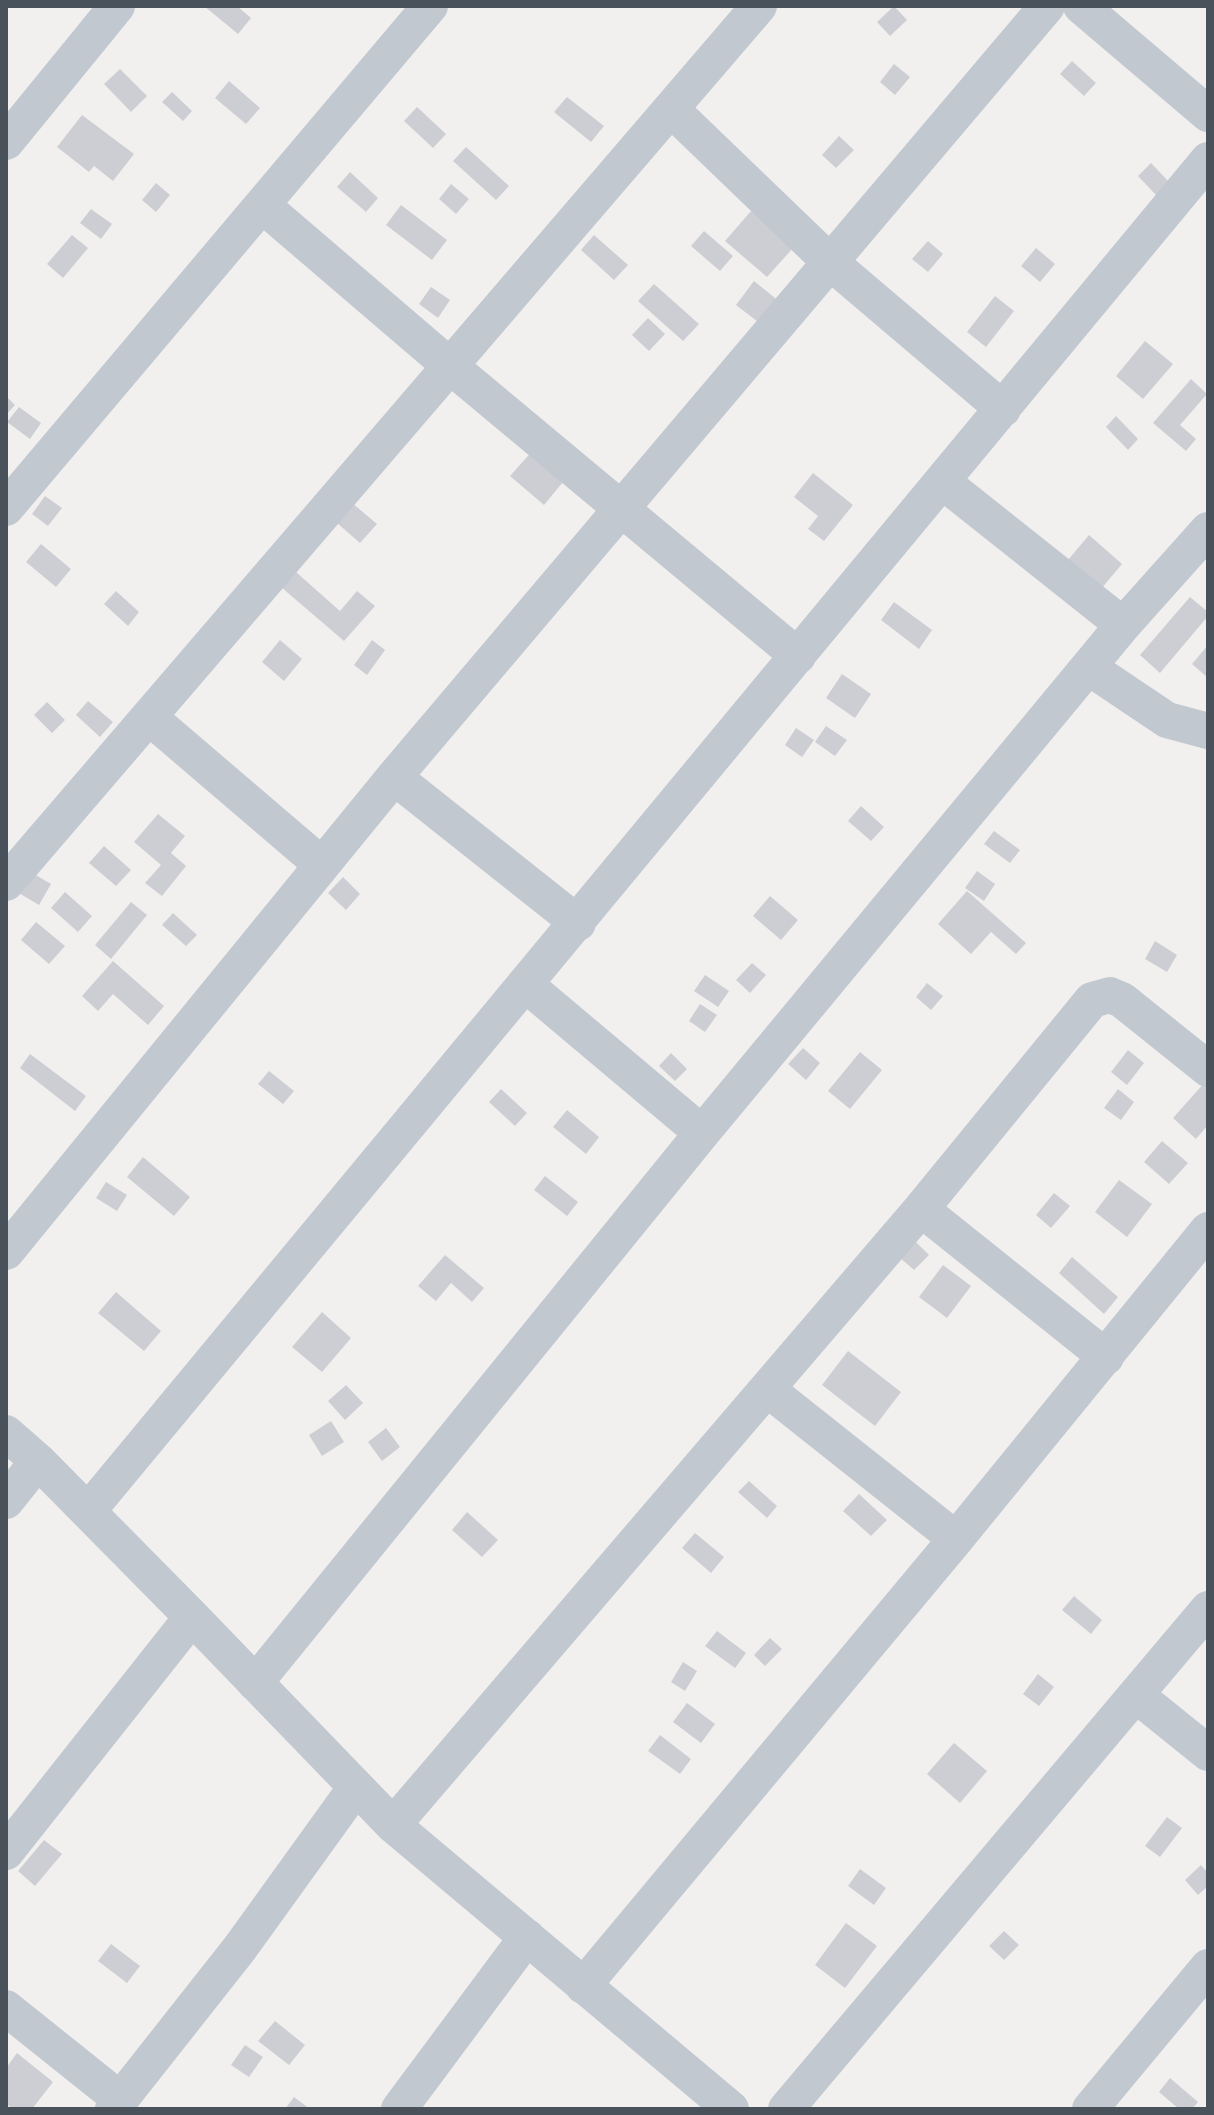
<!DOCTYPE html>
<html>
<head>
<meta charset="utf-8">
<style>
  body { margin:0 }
  #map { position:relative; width:1214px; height:2115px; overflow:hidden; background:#f2f0ef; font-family:"Public Sans",sans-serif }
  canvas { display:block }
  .frame { position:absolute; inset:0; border:8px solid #49515b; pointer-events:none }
</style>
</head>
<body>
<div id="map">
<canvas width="1214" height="2115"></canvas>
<div class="frame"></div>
</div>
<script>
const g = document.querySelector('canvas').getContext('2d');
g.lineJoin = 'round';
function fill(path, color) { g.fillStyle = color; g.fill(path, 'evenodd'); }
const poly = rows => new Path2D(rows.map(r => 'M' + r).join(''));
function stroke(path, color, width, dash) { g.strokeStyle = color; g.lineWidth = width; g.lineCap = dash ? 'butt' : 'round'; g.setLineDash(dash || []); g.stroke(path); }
const building = poly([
  [204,6,237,6,251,18,238,34],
  [894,6,907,20,890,36,877,22],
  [1072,61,1096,83,1084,96,1060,74],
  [894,64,910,77,895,95,880,82],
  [120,69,147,96,131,112,104,84],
  [229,81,260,108,246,124,215,98],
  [172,92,192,111,183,121,162,102],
  [567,97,604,126,591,142,554,112],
  [417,107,446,134,433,148,404,121],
  [82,115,134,154,113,181,94,166,89,172,57,147],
  [839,136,854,150,836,168,822,155],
  [466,147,509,186,496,200,453,161],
  [1151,163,1170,183,1156,195,1138,176],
  [350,172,378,198,366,212,337,187],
  [156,183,170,195,156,212,142,200],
  [451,184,469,199,456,214,439,199],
  [401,205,447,240,432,260,386,225],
  [91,209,112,224,101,239,80,223],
  [751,211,794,247,767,277,725,241],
  [704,231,733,256,720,271,691,246],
  [72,235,88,248,63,278,47,264],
  [594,235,628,265,614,280,581,250],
  [928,241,943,254,928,272,912,259],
  [1036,248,1055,264,1040,282,1021,266],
  [754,281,780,302,762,325,736,305],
  [654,284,699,324,683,341,638,301],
  [431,287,450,300,438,318,419,304],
  [995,296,1014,311,986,347,967,332],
  [648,318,665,334,649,351,632,335],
  [1145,341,1173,364,1143,399,1116,376],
  [1191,379,1207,394,1180,425,1196,439,1186,451,1153,423],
  [6,396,15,405,6,415],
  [19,407,41,423,30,439,7,422],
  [1116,416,1138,439,1128,450,1106,427],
  [535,448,568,476,544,505,510,476],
  [813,473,853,505,824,541,808,529,818,516,794,497],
  [45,496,62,508,48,526,32,514],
  [345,497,377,524,360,543,329,516],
  [1089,535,1122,564,1101,589,1068,560],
  [41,544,71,569,56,587,26,562],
  [288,565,340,611,357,591,375,606,344,641,274,581],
  [116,591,139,612,128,626,104,604],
  [1190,597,1208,612,1208,616,1160,673,1140,655],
  [894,602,932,630,919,649,881,620],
  [280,640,302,659,284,681,262,662],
  [372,640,385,650,367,675,354,665],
  [1208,645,1208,678,1192,664],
  [842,674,871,694,855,718,826,698],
  [88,701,113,722,100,737,76,715],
  [47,702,65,720,52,733,34,715],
  [826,726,847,740,835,756,815,742],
  [796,728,814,740,802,757,785,745],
  [861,806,884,827,871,841,848,821],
  [158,814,185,836,171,853,186,866,162,896,145,883,161,865,134,842],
  [994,831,1020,850,1010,863,984,844],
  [104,846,131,870,116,886,89,863],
  [29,871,51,884,39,905,17,892],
  [977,871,995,884,984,901,965,888],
  [343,877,360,894,346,910,328,893],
  [967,891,1026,943,1016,954,991,932,971,954,938,924],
  [65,892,92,916,78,932,51,908],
  [770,896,798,920,781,940,753,916],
  [131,902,147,915,111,959,95,945],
  [173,913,197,935,186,946,162,925],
  [36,922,65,946,49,964,21,940],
  [1155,941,1177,955,1167,972,1145,959],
  [113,961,164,1006,148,1025,113,994,98,1011,82,996],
  [752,963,766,975,750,993,736,980],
  [705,975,729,991,718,1007,694,991],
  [927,983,943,996,931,1010,916,997],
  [700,1004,717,1015,705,1032,689,1021],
  [803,1048,820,1063,806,1080,788,1064],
  [1128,1050,1144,1063,1127,1085,1111,1072],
  [860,1052,882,1070,850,1109,828,1091],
  [671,1053,687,1069,675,1081,659,1066],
  [30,1054,86,1096,75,1111,20,1068],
  [269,1071,294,1091,283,1104,258,1084],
  [1205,1082,1208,1084,1208,1125,1196,1139,1173,1118],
  [501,1089,527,1113,515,1126,489,1102],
  [1118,1089,1134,1102,1121,1120,1104,1108],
  [567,1110,599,1137,586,1154,553,1127],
  [1162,1141,1188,1163,1169,1184,1144,1162],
  [143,1157,190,1197,174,1216,127,1177],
  [545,1176,578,1202,567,1216,534,1190],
  [1119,1180,1152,1204,1127,1237,1095,1212],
  [106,1182,127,1195,117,1211,96,1198],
  [1054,1193,1070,1206,1051,1228,1036,1215],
  [915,1241,929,1255,914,1270,899,1257],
  [445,1255,484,1288,472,1302,451,1283,436,1301,418,1286],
  [1072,1257,1118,1297,1104,1314,1059,1273],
  [943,1265,971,1286,947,1318,919,1297],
  [116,1292,161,1331,144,1351,98,1313],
  [322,1312,351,1338,322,1372,292,1347],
  [848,1351,901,1392,875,1426,822,1385],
  [346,1385,363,1403,345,1420,328,1401],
  [331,1421,344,1442,322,1456,309,1435],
  [386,1428,400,1447,382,1461,368,1442],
  [749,1481,777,1506,767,1518,738,1492],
  [859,1494,887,1520,871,1536,843,1511],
  [467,1512,498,1540,482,1557,452,1530],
  [695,1533,724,1557,711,1573,682,1548],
  [1074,1596,1102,1620,1091,1634,1062,1610],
  [717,1631,746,1653,735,1668,705,1646],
  [770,1638,782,1649,765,1666,754,1655],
  [683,1662,697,1671,685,1691,671,1682],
  [1038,1674,1054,1687,1039,1706,1023,1694],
  [687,1703,715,1724,701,1743,673,1722],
  [660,1735,691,1759,680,1774,648,1751],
  [954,1743,987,1771,960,1803,927,1774],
  [1167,1817,1182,1828,1160,1857,1145,1846],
  [44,1840,62,1854,35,1886,18,1871],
  [1201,1865,1208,1873,1208,1886,1198,1895,1185,1880],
  [860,1869,886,1888,874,1905,848,1886],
  [846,1923,877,1946,845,1988,815,1965],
  [1004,1931,1019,1945,1004,1960,989,1946],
  [111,1944,140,1966,127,1983,98,1961],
  [275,2021,305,2045,289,2065,258,2041],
  [245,2045,263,2057,249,2077,231,2065],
  [17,2053,53,2082,32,2109,13,2109,6,2104,6,2068],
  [1170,2078,1198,2102,1192,2109,1179,2109,1159,2092],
  [294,2097,310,2109,285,2109]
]);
const minor = poly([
  [1081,6,1208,114],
  [671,109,830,262,1003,409],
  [6,142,117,6],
  [262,205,450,366,798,656],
  [943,482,1123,625],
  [6,508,430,6],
  [1088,667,1167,720,1208,731],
  [149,717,322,865],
  [394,777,578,923],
  [6,883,759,6],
  [525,984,702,1133],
  [921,1209,1106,1357],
  [6,1252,394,777,1047,6],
  [767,1389,956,1539],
  [6,1433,38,1461,192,1617,393,1825,731,2109],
  [6,1501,38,1461],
  [88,1511,1208,160],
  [255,1683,702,1133,1123,625,1208,530],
  [1136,1695,1208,1753],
  [393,1825,921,1209,1092,1000,1110,995,1122,1000,1208,1069],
  [6,1852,192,1617],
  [583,1986,956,1539,1208,1230],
  [6,2008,121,2100],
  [113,2109,240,1948,356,1787],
  [399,2109,527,1937],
  [786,2109,1208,1609],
  [1090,2109,1208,1967]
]);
fill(building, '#cdced3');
stroke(minor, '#c1c8d0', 36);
</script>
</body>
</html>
